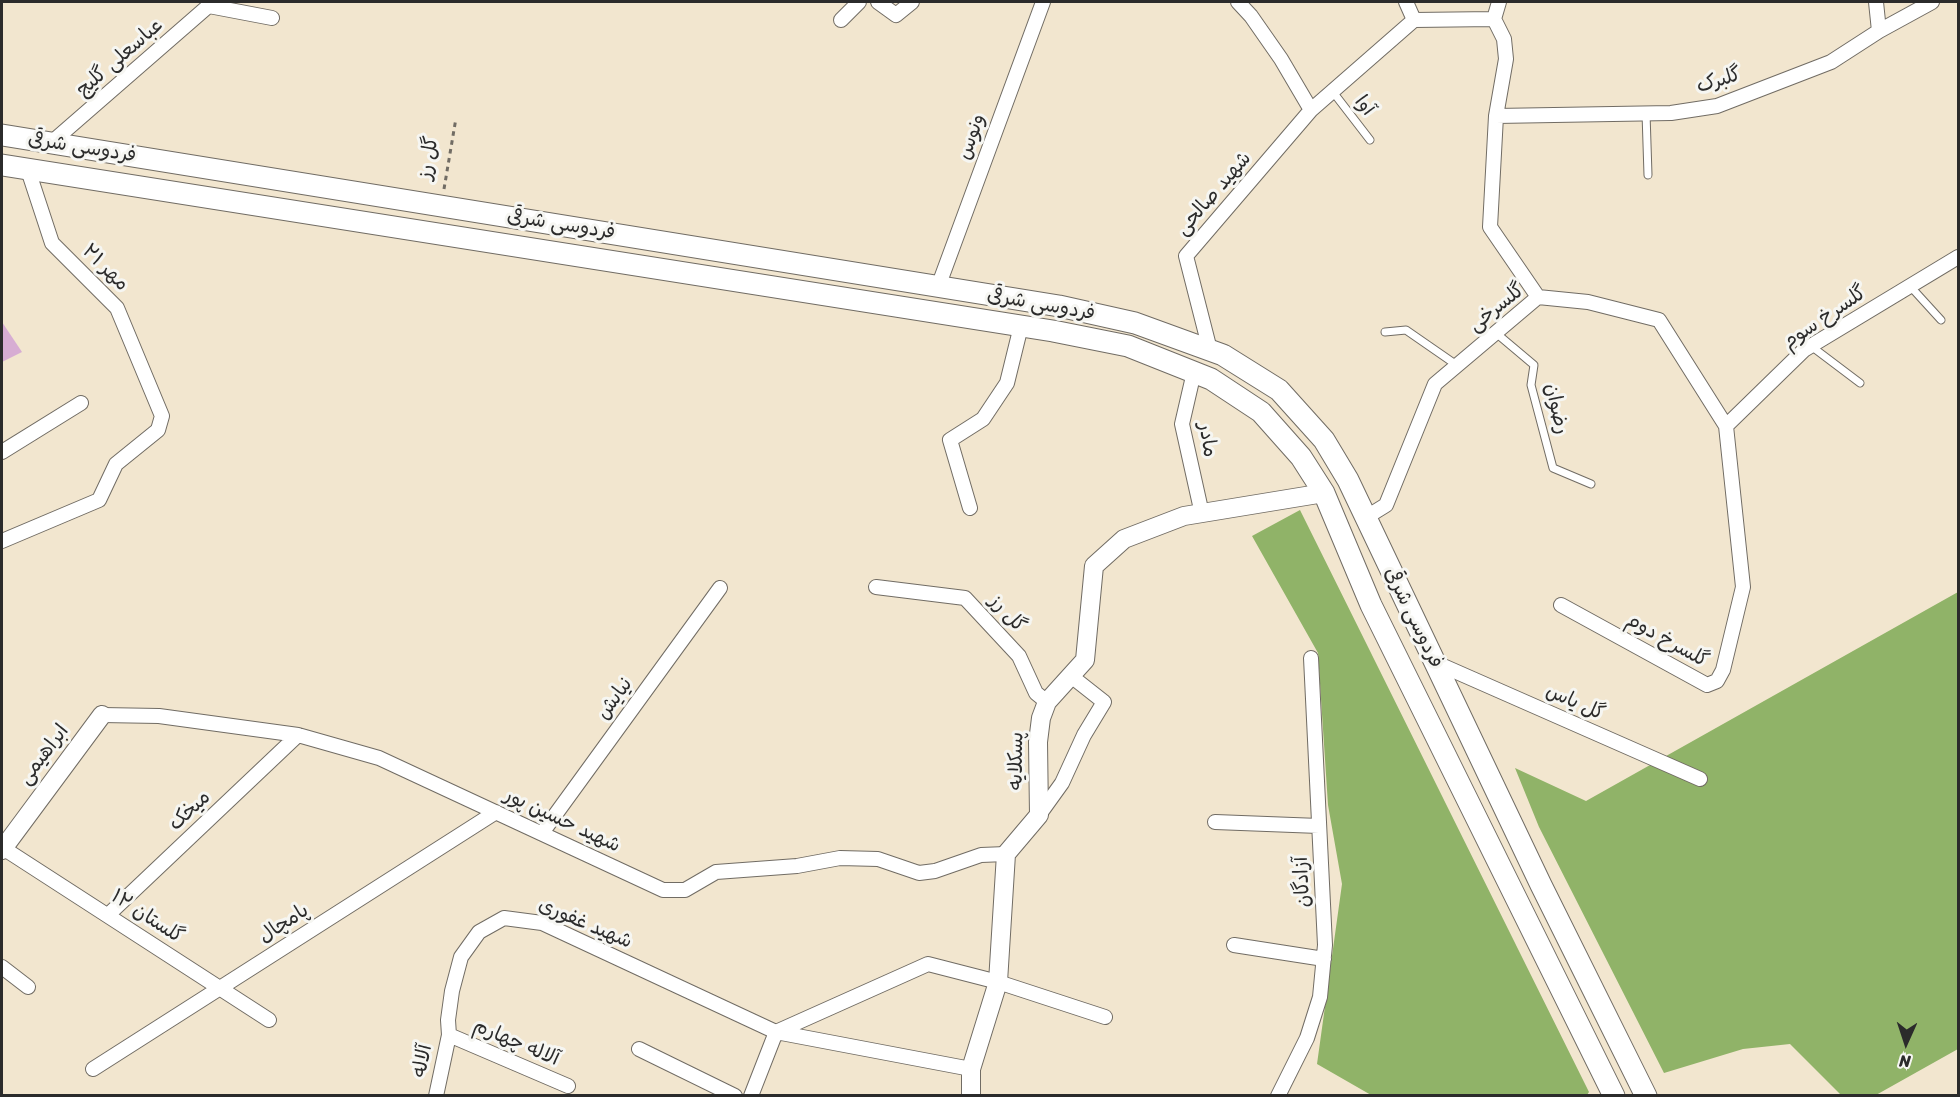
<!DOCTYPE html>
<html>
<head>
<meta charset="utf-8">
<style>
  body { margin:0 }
  #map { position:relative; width:1960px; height:1097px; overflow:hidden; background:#f2e6cf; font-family:Sriracha,sans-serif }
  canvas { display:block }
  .frame { position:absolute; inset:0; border:3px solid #2b2b2b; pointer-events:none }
  .north { position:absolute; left:1876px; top:1013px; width:60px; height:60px; -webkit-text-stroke:4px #f6f6f2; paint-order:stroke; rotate:183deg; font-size:16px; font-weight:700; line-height:24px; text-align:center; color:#2b2b2b }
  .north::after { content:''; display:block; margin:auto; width:21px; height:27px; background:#2b2b2b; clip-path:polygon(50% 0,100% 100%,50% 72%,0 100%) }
</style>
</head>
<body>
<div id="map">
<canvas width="1960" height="1097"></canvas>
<div class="frame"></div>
<div class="north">N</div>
</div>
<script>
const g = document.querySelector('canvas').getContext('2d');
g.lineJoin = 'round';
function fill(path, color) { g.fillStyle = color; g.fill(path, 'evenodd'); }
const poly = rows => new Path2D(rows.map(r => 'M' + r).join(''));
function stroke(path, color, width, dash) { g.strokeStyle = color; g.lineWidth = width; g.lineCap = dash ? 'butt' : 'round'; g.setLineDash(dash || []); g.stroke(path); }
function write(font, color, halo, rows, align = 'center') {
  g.font = font + ' Sriracha,"Playpen Sans Arabic",sans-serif'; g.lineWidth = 6; g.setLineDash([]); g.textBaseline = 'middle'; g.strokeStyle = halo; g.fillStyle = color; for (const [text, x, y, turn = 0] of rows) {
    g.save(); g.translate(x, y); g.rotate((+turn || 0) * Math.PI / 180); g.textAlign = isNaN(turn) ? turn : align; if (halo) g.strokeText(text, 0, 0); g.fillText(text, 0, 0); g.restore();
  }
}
const forest = poly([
  [1300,510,1589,1092,1587,1095,1371,1095,1317,1064,1342,884,1328,805,1318,653,1252,536],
  [1958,592,1958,1049,1876,1095,1841,1095,1790,1044,1743,1049,1664,1073,1539,827,1515,768,1586,801]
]);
const building = poly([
  [2,322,22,352,2,362]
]);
const path = poly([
  [444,189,456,118]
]);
const lane = poly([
  [1333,92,1370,140],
  [1646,113,1648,175],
  [1910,286,1941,320],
  [1385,332,1406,330,1458,366],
  [1496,333,1534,365,1531,385,1553,468,1591,484],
  [1811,346,1860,383]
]);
const street = poly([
  [878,2,896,15,912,2],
  [1238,2,1251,16,1281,59,1311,110],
  [1406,2,1414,20],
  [1499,2,1494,19,1504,39,1506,59,1496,116,1490,227,1538,297],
  [1876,2,1879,31],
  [209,6,272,18],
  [841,20,859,2],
  [1496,116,1671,113,1717,106,1831,62,1879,31,1932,2],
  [51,143,213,2],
  [938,287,1043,2],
  [1210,350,1186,256,1311,110,1414,20,1494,19],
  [1194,372,1182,424,1202,514],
  [1726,426,1804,350,1958,257],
  [2,452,81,403],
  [970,508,950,440,983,419,1007,383,1021,326],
  [1365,518,1386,505,1435,384,1538,297,1588,302,1659,320,1726,426,1743,587,1723,670,1717,681,1707,685,1561,605],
  [2,541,99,500,116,464,158,430,162,416,117,308,52,243,28,170],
  [876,587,965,598,1019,656,1036,693,1047,702],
  [1434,662,1700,779],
  [102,715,159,716,298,735,379,758,663,890,685,890,716,872,797,866,840,858,878,859,919,873,935,871,981,855,1006,854],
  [1039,815,1062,783,1084,735,1104,702,1071,676],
  [1215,822,1319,826],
  [542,833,720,588],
  [3,848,269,1020],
  [108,915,298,735],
  [1234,945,1324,959],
  [2,967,28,987],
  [449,1035,568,1086],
  [639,1049,735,1096],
  [93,1069,496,812],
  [436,1096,449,1035,448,1020,452,991,461,957,479,932,504,918,542,923,776,1032,971,1069],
  [751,1096,776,1032,928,964,998,982,1105,1017],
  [1278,1096,1307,1038,1320,997,1325,945,1311,658]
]);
const secondary = poly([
  [2,850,102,715],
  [971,1096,971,1069,998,982,1006,854,1039,815,1038,742,1041,718,1047,702,1085,660,1094,566,1124,539,1184,516,1324,493]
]);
const primary = poly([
  [2,135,1059,306,1135,323,1223,355,1279,390,1324,440,1348,480,1541,885,1646,1096],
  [2,165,1053,331,1128,346,1211,379,1261,412,1301,457,1324,493,1371,605,1614,1096]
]);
const streetNames = [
  ["عباسعلی گلیج",120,58,-41],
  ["گلبرک",1719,81,-17],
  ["آوا",1364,106,52],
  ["ونوس",972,137,-70],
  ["فردوسی شرقی",82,148,9],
  ["گل رز",429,158,-80],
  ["شهید صالحی",1214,194,-49],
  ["فردوسی شرقی",561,225,9],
  ["مهر ۲۱",105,268,45],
  ["فردوسی شرقی",1041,305,10],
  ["گلسرخی",1497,308,-38],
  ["گلسرخ سوم",1825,318,-34],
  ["رضوان",1556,409,77],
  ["مادر",1207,440,81],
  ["گل رز",1007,614,47],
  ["فردوسی شرقی",1413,618,64],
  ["گلسرخ دوم",1667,641,29],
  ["نیایش",615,699,-54],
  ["گل یاس",1575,703,24],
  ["ابراهیمی",44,755,-53],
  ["پسکلایه",1017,761,-89],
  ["میخک",190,811,-43],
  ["شهید حسین پور",562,821,25],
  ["آزادگان",1303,882,-93],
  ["گلستان ۱۲",147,917,33],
  ["پامچال",284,924,-33],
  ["شهید غفوری",585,924,23],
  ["آلاله چهارم",516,1043,23],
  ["آلاله",423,1061,-78]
];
fill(forest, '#90b368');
fill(building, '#d7add3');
stroke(lane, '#716c64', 9);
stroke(street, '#716c64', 16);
stroke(secondary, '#716c64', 20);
stroke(primary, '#716c64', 23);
stroke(path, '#716c64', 3, [4.5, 4.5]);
stroke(lane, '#fff', 7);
stroke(street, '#fff', 14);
stroke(secondary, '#fff', 18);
stroke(primary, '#fff', 21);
write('20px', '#2b2b2b', '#f6f6f2', streetNames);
</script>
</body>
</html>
